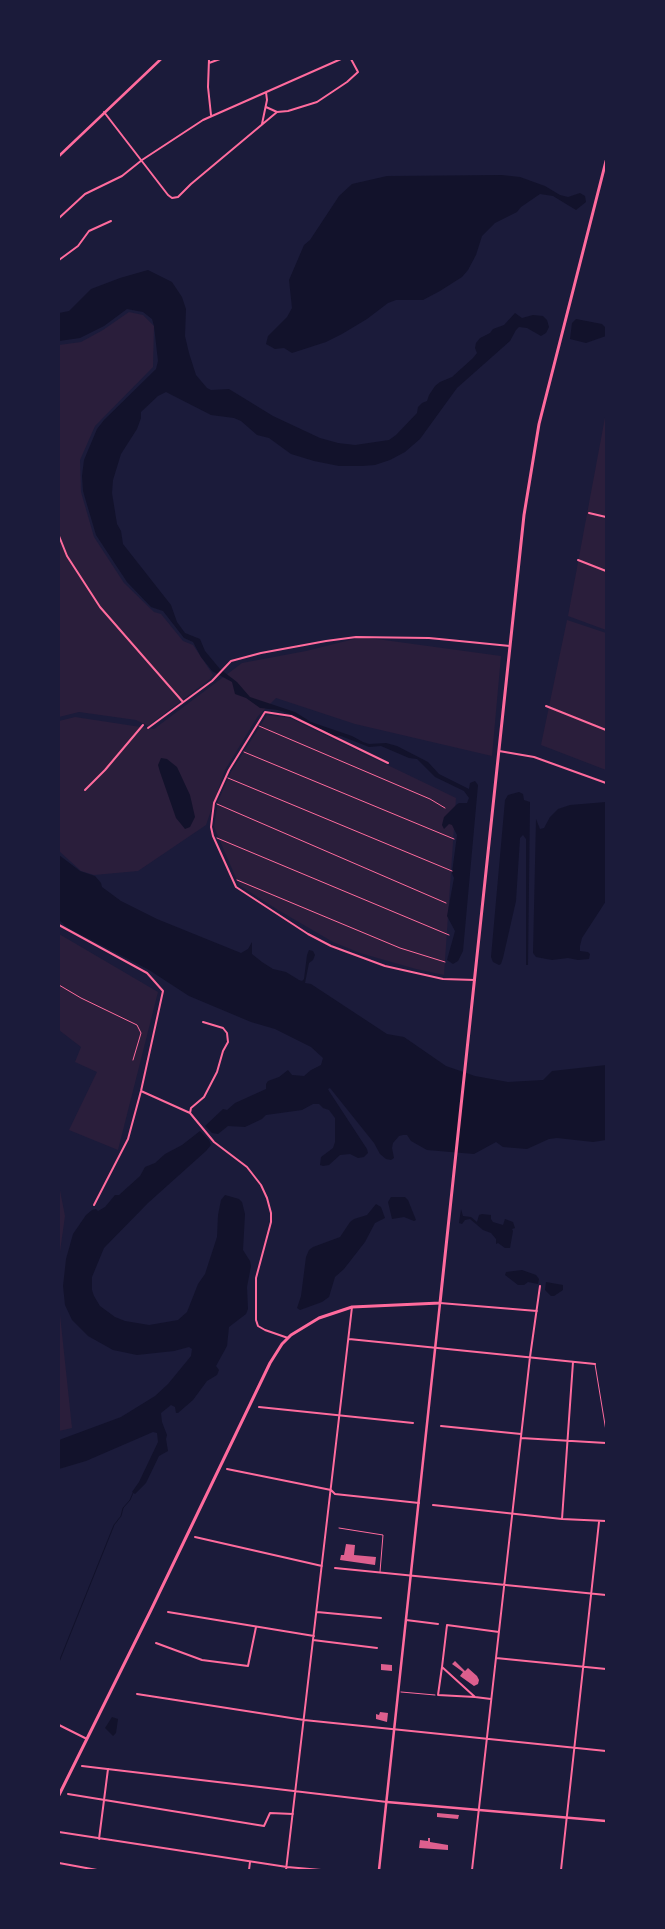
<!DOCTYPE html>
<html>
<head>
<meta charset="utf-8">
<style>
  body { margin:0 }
  #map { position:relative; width:665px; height:1929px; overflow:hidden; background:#1b1b3a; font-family:Ubuntu,sans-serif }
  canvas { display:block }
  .frame { position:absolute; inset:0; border:60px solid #1b1b3a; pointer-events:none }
</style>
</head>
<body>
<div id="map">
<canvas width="665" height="1929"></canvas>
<div class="frame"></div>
</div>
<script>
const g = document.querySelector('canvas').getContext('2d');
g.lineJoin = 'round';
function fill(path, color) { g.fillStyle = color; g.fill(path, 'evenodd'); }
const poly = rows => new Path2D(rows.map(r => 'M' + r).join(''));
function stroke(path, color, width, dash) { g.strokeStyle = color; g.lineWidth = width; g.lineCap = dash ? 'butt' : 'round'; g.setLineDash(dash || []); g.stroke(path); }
const green = poly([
  [129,312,143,315,154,326,153,367,95,426,80,460,81,492,94,537,124,583,154,612,161,614,183,641,193,645,213,675,210,679,148,726,136,720,79,712,59,717,59,345,81,342,103,330],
  [606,412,606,630,568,616],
  [567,620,606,633,606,770,541,745],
  [362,637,501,656,492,756,355,724,276,698,258,716,225,770,206,825,138,871,94,875,81,871,59,851,59,721,75,717,154,729,242,663,306,651],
  [267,715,290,718,456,798,444,975,416,969,360,953,333,942,278,910,239,885,214,827,218,801,231,772],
  [59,934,158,992,118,1150,69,1130,97,1072,75,1062,81,1047,59,1030],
  [59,1185,65,1216,59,1259],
  [59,1305,72,1428,59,1431]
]);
const water = poly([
  [502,175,520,177,545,186,560,195,568,197,580,193,585,196,586,202,576,210,553,196,540,194,521,207,517,212,495,223,482,236,476,255,468,270,462,277,440,291,423,300,396,300,388,303,367,319,342,334,326,342,292,353,284,348,275,349,266,344,268,336,287,317,292,308,289,280,304,245,310,240,339,196,352,184,387,176],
  [148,270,172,282,182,297,186,309,185,336,189,353,196,375,207,388,211,390,229,389,273,416,320,438,338,443,355,445,389,440,396,435,417,413,418,407,422,403,427,401,429,395,435,386,440,382,452,377,473,358,477,353,475,348,476,343,480,338,490,333,493,329,504,325,515,313,522,318,533,315,543,316,547,320,549,327,546,333,541,336,527,328,519,327,516,330,510,341,457,388,420,439,405,452,390,460,375,465,362,466,339,466,314,461,291,454,269,438,257,435,241,421,234,418,211,415,166,392,158,396,141,412,141,418,137,429,121,454,113,480,112,493,117,524,121,531,123,544,171,605,177,622,185,633,200,639,205,651,220,669,237,682,250,697,295,712,311,722,352,736,363,742,369,744,386,743,397,746,428,762,439,774,469,789,470,783,475,781,478,785,463,951,458,961,453,964,447,960,455,931,447,916,454,878,452,873,457,835,452,825,449,824,444,829,442,825,444,817,456,805,459,803,467,803,469,798,464,791,435,777,417,759,409,758,381,746,369,747,341,736,333,736,322,729,315,727,296,716,278,710,260,708,246,698,235,694,232,682,212,671,201,657,193,642,184,638,163,611,151,607,127,582,96,535,83,491,82,476,84,460,97,429,104,420,156,369,158,361,154,326,152,319,143,312,127,309,104,326,80,338,59,341,59,313,69,311,91,289,120,278],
  [576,319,602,324,606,328,606,336,586,343,570,339,572,323],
  [161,758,167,759,177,767,190,795,195,817,190,827,185,829,176,818,160,772,158,765],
  [519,792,523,794,524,800,530,802,528,965,526,965,526,839,523,835,520,838,516,901,503,958,501,964,499,965,493,962,491,957,505,800,508,795],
  [606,802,606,901,582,938,580,946,580,951,588,952,590,954,589,959,578,960,568,958,552,960,536,957,533,953,536,819,540,829,544,828,550,817,558,809,570,805],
  [59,855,80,871,95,876,101,883,102,887,121,901,157,919,241,953,248,949,252,942,252,954,262,962,273,969,286,972,299,980,302,981,304,979,307,955,309,950,313,951,315,955,313,960,309,963,305,983,311,984,387,1034,404,1037,446,1066,475,1076,508,1082,543,1080,552,1071,606,1065,606,1140,593,1142,557,1138,549,1139,527,1149,503,1147,496,1142,474,1154,427,1150,411,1141,407,1135,403,1135,399,1136,393,1143,392,1148,394,1158,391,1160,386,1159,380,1154,374,1143,330,1088,328,1089,329,1091,367,1149,368,1153,364,1157,358,1158,350,1154,340,1155,329,1165,323,1166,320,1165,321,1157,333,1148,335,1142,335,1118,329,1110,323,1108,319,1104,313,1104,302,1110,266,1115,262,1119,245,1127,228,1126,218,1134,212,1133,205,1126,223,1109,227,1110,235,1103,266,1089,266,1084,268,1081,279,1077,288,1070,292,1075,304,1076,311,1070,321,1065,323,1058,311,1047,275,1029,251,1022,189,996,149,970,68,928,59,920],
  [200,1131,209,1140,211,1145,206,1151,148,1203,104,1248,92,1277,92,1290,94,1296,100,1306,115,1317,125,1321,149,1325,178,1320,187,1312,198,1284,205,1274,217,1237,218,1215,221,1200,225,1195,239,1199,242,1202,245,1214,243,1250,250,1261,251,1266,247,1287,248,1309,246,1314,229,1327,227,1346,216,1366,219,1370,217,1375,207,1381,193,1400,178,1413,176,1413,175,1407,171,1405,161,1413,162,1422,167,1435,166,1439,168,1451,159,1456,146,1483,135,1494,132,1492,139,1482,158,1442,157,1433,153,1432,86,1461,59,1469,59,1440,121,1417,155,1396,168,1384,191,1356,192,1349,189,1347,174,1351,137,1355,113,1350,88,1336,72,1320,65,1305,63,1286,66,1259,73,1234,86,1215,92,1210,96,1209,98,1211,105,1207,115,1195,119,1195,140,1176,145,1167,155,1163,165,1154,182,1145],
  [391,1197,405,1197,408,1200,416,1220,414,1221,404,1217,392,1219,388,1202],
  [376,1204,381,1207,385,1218,375,1223,365,1242,344,1269,335,1277,329,1297,322,1302,300,1310,297,1308,301,1296,306,1257,309,1250,313,1247,340,1237,350,1222,354,1219,367,1215],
  [461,1209,463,1216,471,1217,477,1222,479,1215,482,1214,491,1215,491,1219,493,1222,503,1225,505,1219,513,1222,515,1228,512,1229,513,1231,510,1248,505,1248,498,1243,496,1244,496,1239,491,1233,483,1230,470,1219,465,1220,462,1224,459,1223],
  [522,1270,536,1275,539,1279,538,1284,528,1282,524,1285,518,1285,505,1275,506,1272],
  [546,1282,563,1285,563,1290,554,1296,551,1296,545,1290],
  [112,1717,118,1719,116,1733,113,1736,105,1728]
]);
const stream = poly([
  [59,1662,114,1525,121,1516,123,1508,130,1500,133,1493],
  [59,1838,61,1838]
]);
const building = poly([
  [346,1544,355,1545,354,1555,376,1557,375,1565,340,1560,341,1555,344,1555],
  [455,1661,465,1671,468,1668,477,1676,479,1680,478,1684,474,1686,460,1676,463,1672,452,1664],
  [381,1664,392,1665,392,1671,381,1670],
  [380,1712,388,1713,387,1722,376,1719,376,1714,379,1715],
  [437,1813,459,1815,458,1819,437,1817],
  [428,1838,430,1838,430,1842,448,1845,448,1850,419,1848,420,1840,428,1841]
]);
const path = poly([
  [259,726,430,799,445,808],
  [244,752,454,839],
  [228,778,452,871],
  [217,804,446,903],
  [217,838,449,935],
  [237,880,400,948,445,962],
  [59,985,81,998,137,1025,141,1033,133,1060],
  [401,1692,435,1695]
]);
const service = poly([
  [595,1364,606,1431],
  [339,1528,383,1535,380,1572]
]);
const minor = poly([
  [209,59,208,87,211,115],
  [209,63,220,59],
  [266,107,277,112],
  [104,112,168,195,172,198,178,197,191,184,277,112,288,111,317,102,347,82,358,72,351,59],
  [262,124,267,100,266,92],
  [59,218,85,194,122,176,142,160,203,120,341,59],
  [59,260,78,246,89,231,111,221],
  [589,513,606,517],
  [59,536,67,556,100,607,183,702],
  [578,560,606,571],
  [546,706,606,730],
  [148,728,212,681,231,661,261,653,326,641,356,637,429,638,510,646],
  [499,751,534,757,606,783],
  [388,763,291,716,265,712,229,770,214,803,211,827,213,836,236,887,308,934,331,946,385,966,443,979,475,980],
  [85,790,105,770,143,725],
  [59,925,147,973,163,991,141,1091,128,1139,94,1205],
  [203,1022,223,1028,227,1033,228,1042,223,1051,217,1072,204,1097,191,1108,190,1113,214,1142,247,1167,261,1185,267,1198,271,1213,271,1222,256,1278,256,1320,258,1326,265,1330,288,1338],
  [141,1091,190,1113],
  [440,1303,537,1311],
  [349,1339,595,1364],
  [259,1407,413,1423],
  [441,1426,521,1434],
  [521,1438,606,1443],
  [227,1469,331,1490,335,1494,419,1503],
  [433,1505,562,1519,606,1521],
  [562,1519,573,1362],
  [195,1537,322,1566],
  [335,1568,606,1595],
  [168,1612,314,1636],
  [317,1612,381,1618],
  [406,1620,438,1624],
  [313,1640,377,1648],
  [156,1643,202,1660,248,1666,256,1627],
  [496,1658,606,1669],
  [442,1667,438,1695,475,1697],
  [137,1694,304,1720,606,1751],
  [491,1699,475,1697,442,1667,447,1625,499,1632],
  [59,1725,87,1739],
  [82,1766,387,1802],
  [68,1794,264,1826,270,1813,293,1814],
  [59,1832,287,1867,321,1870],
  [99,1839,108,1769],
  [59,1863,97,1870],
  [249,1870,250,1862],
  [286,1870,352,1307],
  [472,1870,530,1357,540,1286],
  [561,1870,599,1522]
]);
const tertiary = poly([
  [59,156,161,59],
  [387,1802,606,1821]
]);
const secondary = poly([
  [379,1870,440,1303]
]);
const trunk = poly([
  [59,1795,151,1610,270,1363,282,1344,291,1335,319,1318,352,1307,440,1303,524,515,539,424,606,161]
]);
fill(green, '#2a1e3b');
fill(water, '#12122b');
stroke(stream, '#12122b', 1);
fill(building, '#dd5f8e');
stroke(path, '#ff6b9d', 1);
stroke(service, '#ff6b9d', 1);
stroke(minor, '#ff6b9d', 2);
stroke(tertiary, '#ff6b9d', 2.5);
stroke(secondary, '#ff6b9d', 2.5);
stroke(trunk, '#ff6b9d', 3);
</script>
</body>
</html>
